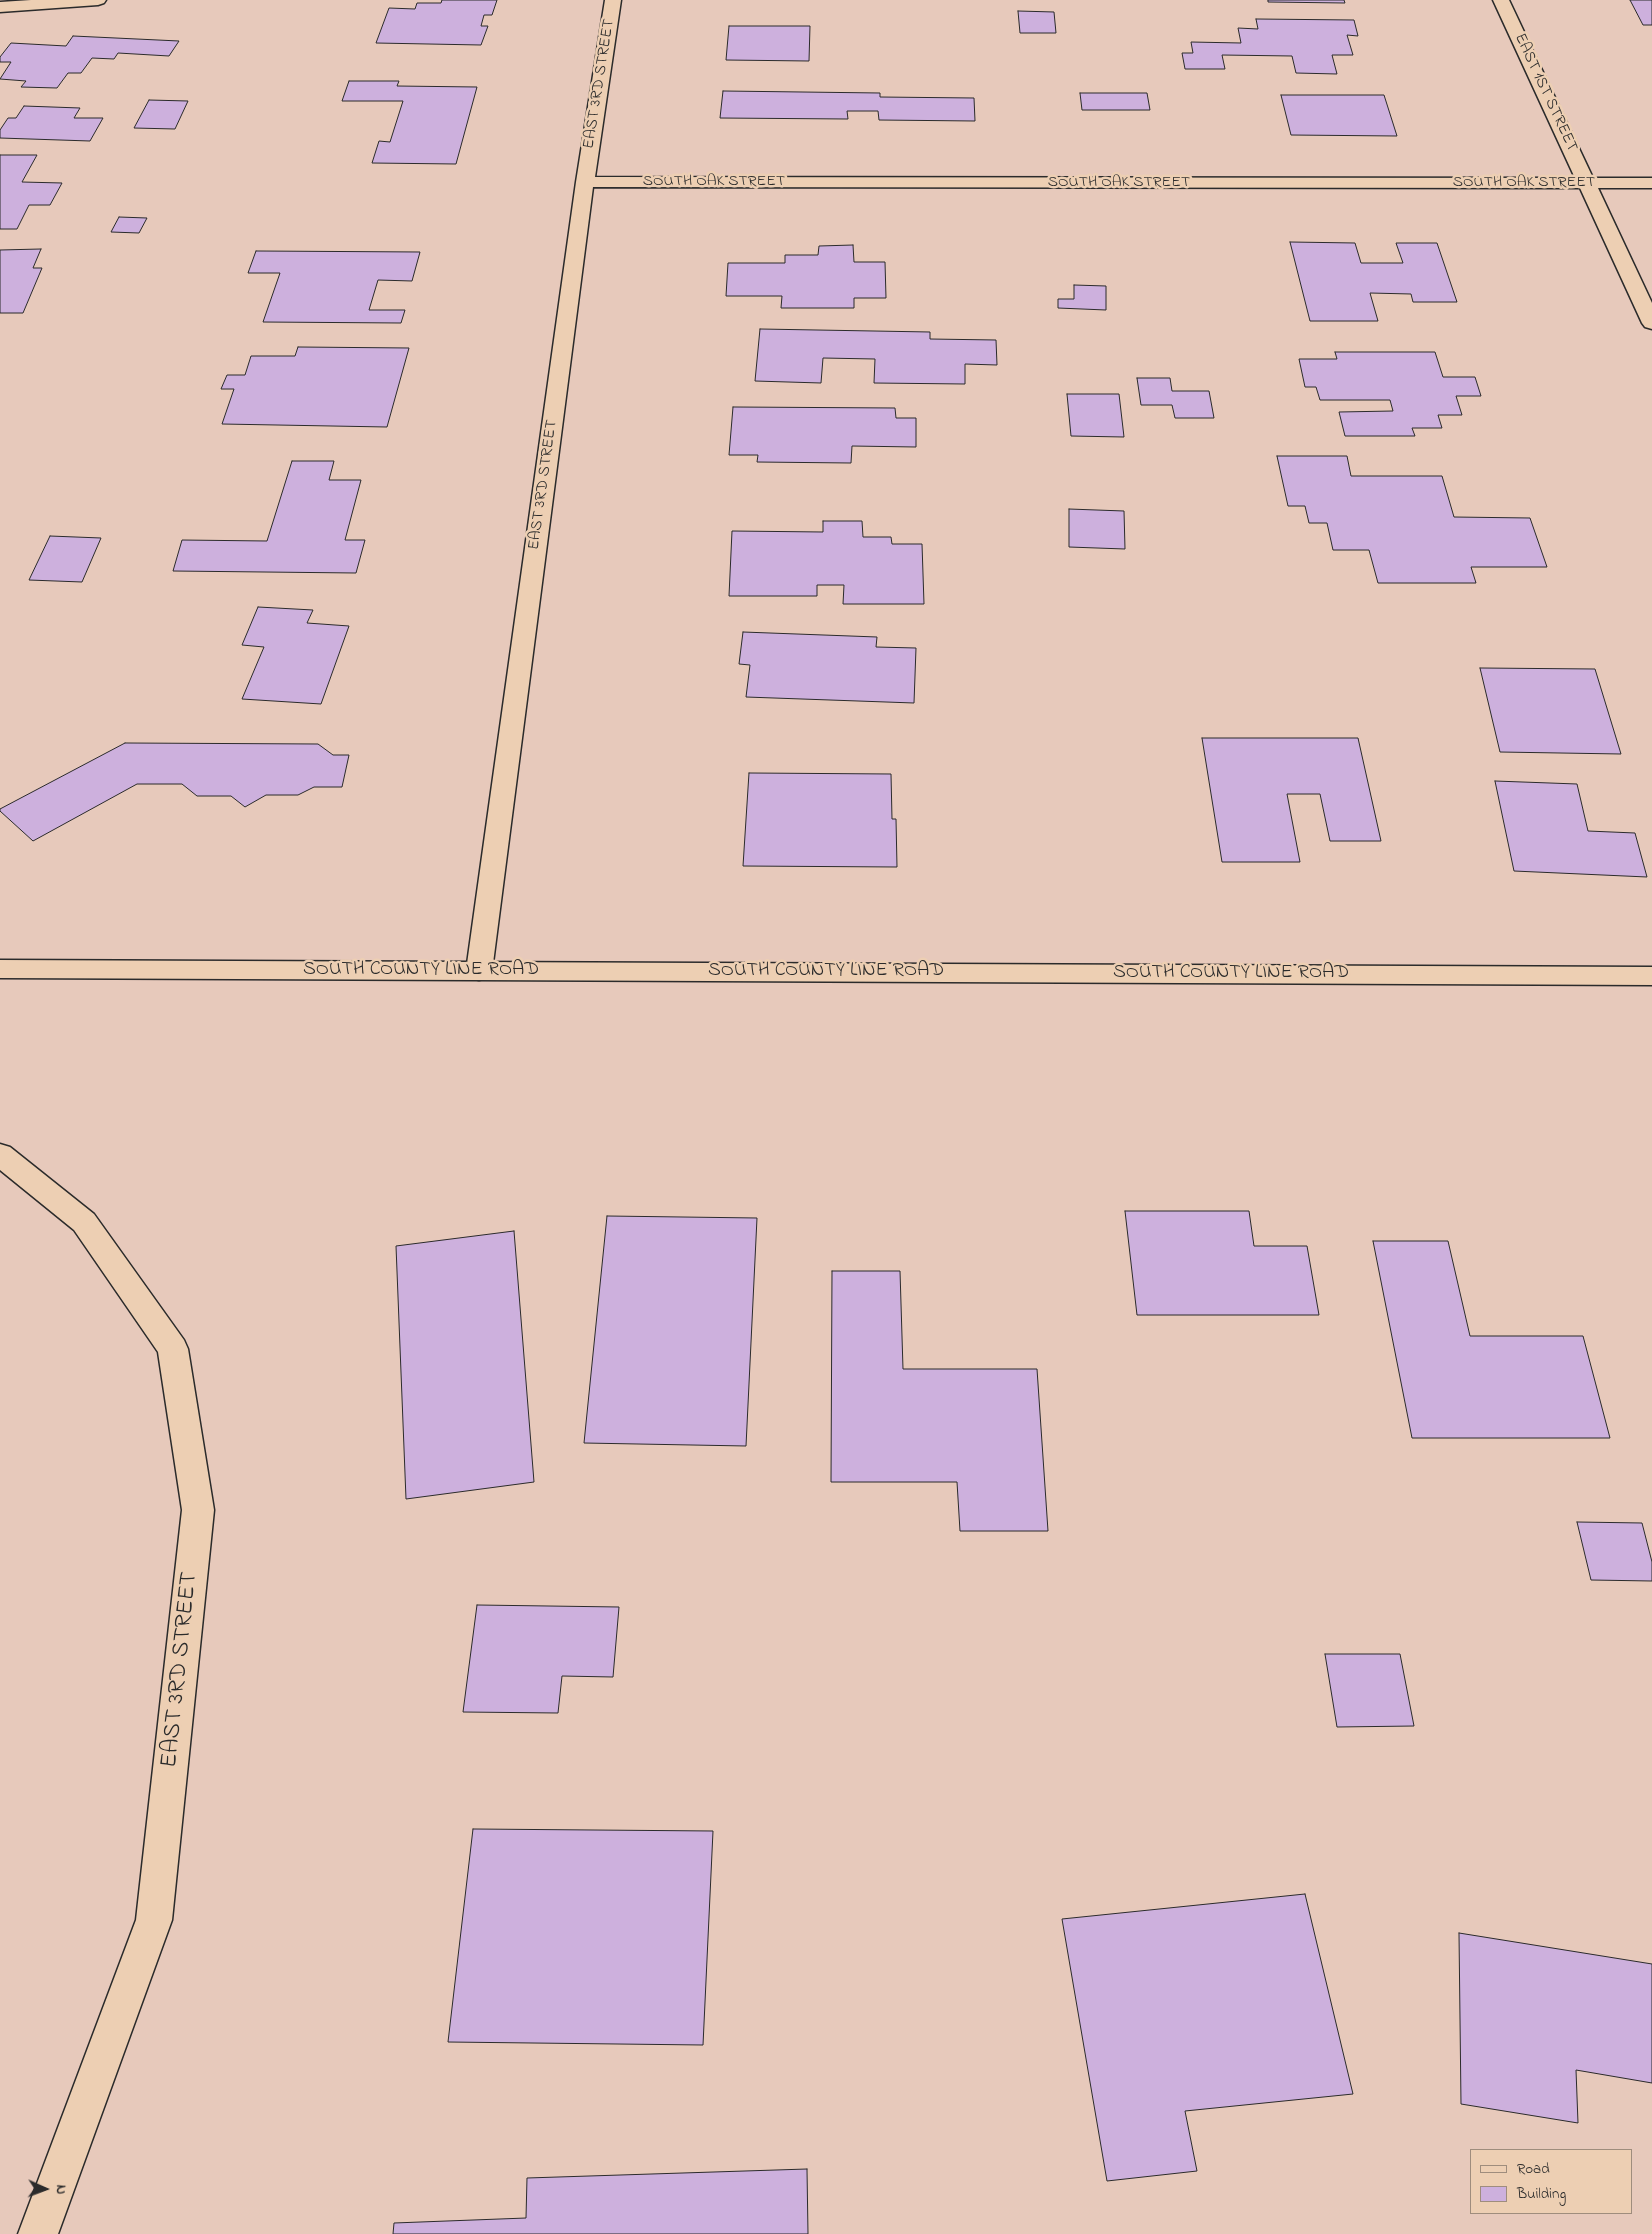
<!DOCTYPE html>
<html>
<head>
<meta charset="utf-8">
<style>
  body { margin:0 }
  #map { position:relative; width:1652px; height:2234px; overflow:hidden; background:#e7c9bb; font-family:"Indie Flower",sans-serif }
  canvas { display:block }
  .legend { position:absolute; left:1470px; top:2149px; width:162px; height:65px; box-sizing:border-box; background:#edcfb3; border:1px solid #9f8d7d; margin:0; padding:6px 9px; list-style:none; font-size:15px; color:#2b2b2b }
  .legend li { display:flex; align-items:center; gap:10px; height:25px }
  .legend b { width:25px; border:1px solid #9f8d7d }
  .north { position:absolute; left:20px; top:2164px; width:50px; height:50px; -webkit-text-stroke:4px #edcfb3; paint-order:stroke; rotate:92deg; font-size:14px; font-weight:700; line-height:20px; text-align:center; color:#2b2b2b }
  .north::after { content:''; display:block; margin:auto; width:18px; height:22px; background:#2b2b2b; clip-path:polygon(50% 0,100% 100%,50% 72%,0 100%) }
</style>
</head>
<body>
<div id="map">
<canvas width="1652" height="2234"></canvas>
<ul class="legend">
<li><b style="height:6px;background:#edcfb3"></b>Road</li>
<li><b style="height:14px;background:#cdb0dd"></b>Building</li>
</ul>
<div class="north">N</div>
</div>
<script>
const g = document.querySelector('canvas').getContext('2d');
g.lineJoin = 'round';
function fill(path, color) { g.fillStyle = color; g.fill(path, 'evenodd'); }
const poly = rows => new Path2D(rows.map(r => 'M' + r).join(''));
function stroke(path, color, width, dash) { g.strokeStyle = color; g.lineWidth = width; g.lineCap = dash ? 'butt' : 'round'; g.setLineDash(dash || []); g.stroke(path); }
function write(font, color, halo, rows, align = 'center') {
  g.font = font + ' "Indie Flower",sans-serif'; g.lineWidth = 5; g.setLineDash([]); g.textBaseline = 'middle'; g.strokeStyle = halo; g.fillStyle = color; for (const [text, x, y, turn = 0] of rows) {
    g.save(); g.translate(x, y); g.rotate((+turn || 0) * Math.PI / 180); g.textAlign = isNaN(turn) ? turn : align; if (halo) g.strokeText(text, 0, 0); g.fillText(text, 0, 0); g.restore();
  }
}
const building = poly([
  [442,0,497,0,492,15,484,15,481,26,488,26,481,45,376,43,389,8,415,9,417,3,441,3,442,0],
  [1268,0,1344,0,1345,3,1268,2,1268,0],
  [1630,0,1652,0,1652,25,1643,25,1630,0],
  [1018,11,1054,12,1056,33,1020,33,1018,11],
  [1256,19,1354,20,1358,36,1347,35,1353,55,1332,55,1337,74,1296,73,1292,56,1222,55,1225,69,1185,69,1182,53,1193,53,1191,42,1241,43,1238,28,1258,29,1256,19],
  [729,26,810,26,809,61,726,60,729,26],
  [73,36,179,41,169,56,118,53,114,59,92,58,81,73,68,73,57,88,21,87,26,81,0,79,11,62,0,62,0,57,11,43,66,46,73,36],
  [349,81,399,81,397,86,477,87,456,164,372,163,379,141,390,142,403,101,342,101,349,81],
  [723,91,880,93,880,97,974,98,975,121,879,120,878,111,847,111,848,119,720,118,723,91],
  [1080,93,1147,93,1150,110,1082,110,1080,93],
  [1281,95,1384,95,1397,136,1291,135,1281,95],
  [149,100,188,101,175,129,134,128,149,100],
  [24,106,80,108,74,118,103,118,90,141,0,138,0,130,8,118,16,118,24,106],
  [0,155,37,155,22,182,62,183,50,205,29,205,17,229,0,229,0,155],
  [119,217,147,218,139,233,111,232,119,217],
  [1290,242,1355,243,1361,263,1403,263,1396,243,1437,243,1457,302,1413,302,1411,294,1370,293,1378,321,1310,321,1290,242],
  [853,245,854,262,885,262,886,298,854,298,854,308,781,308,782,296,726,296,728,263,785,263,785,255,818,255,819,246,853,245],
  [41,249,33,268,42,268,23,313,0,313,0,250,41,249],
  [256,251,420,252,412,281,378,280,369,310,405,310,401,323,263,322,280,273,248,273,256,251],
  [1074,285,1106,286,1106,310,1058,308,1058,299,1074,299,1074,285],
  [760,329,930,332,930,339,996,340,997,365,965,364,965,384,874,383,875,359,823,358,821,383,755,381,760,329],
  [298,347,409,348,387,427,222,424,234,389,221,389,227,375,245,375,251,356,295,356,298,347],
  [1335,352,1435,352,1443,377,1475,377,1481,396,1456,396,1462,415,1438,415,1442,428,1412,428,1415,436,1345,436,1339,412,1393,411,1390,400,1320,400,1316,387,1305,387,1299,359,1337,359,1335,352],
  [1137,378,1170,378,1172,391,1209,391,1214,418,1175,418,1172,405,1141,405,1137,378],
  [1067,394,1119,394,1124,437,1071,436,1067,394],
  [733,407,895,408,896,418,916,418,916,447,852,446,851,463,757,462,758,455,729,455,733,407],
  [1277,456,1347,456,1351,476,1442,476,1454,517,1530,518,1547,567,1471,567,1476,583,1378,583,1369,550,1333,550,1327,523,1309,523,1305,506,1288,506,1277,456],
  [292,461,334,461,329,480,361,480,345,540,365,540,356,573,173,571,182,540,267,541,292,461],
  [1069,509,1124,511,1125,549,1069,547,1069,509],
  [823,521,862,521,863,537,891,537,892,544,922,544,924,604,843,604,844,585,817,585,817,596,729,596,732,531,823,532,823,521],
  [50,536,101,538,82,582,29,580,50,536],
  [258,607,313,610,307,623,349,626,321,704,242,699,264,647,242,645,258,607],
  [743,632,877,637,876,647,916,648,914,703,746,697,750,665,739,664,743,632],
  [1480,668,1595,669,1621,754,1500,752,1480,668],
  [1202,738,1358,738,1381,841,1330,841,1320,794,1287,794,1300,862,1222,862,1202,738],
  [125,743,318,744,333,755,349,755,342,787,314,787,298,795,266,795,245,807,231,796,197,796,182,784,137,784,33,841,0,811,0,809,125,743],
  [749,773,891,774,892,819,896,819,897,867,743,866,749,773],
  [1495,781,1577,784,1588,831,1635,833,1647,877,1514,871,1495,781],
  [1125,1211,1249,1211,1254,1246,1307,1246,1319,1315,1137,1315,1125,1211],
  [607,1216,757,1218,746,1446,584,1443,607,1216],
  [514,1231,534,1482,406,1499,396,1246,514,1231],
  [1373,1241,1448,1241,1470,1336,1583,1336,1610,1438,1412,1438,1373,1241],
  [832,1271,900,1271,903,1369,1037,1369,1048,1531,960,1531,957,1482,831,1482,832,1271],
  [1577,1522,1642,1523,1652,1562,1652,1581,1591,1580,1577,1522],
  [477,1605,619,1607,613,1677,562,1676,558,1713,463,1712,477,1605],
  [1325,1654,1400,1654,1414,1726,1337,1727,1325,1654],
  [473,1829,713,1831,703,2045,448,2042,473,1829],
  [1305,1894,1353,2094,1185,2111,1197,2171,1107,2181,1062,1919,1305,1894],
  [1459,1933,1652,1964,1652,2083,1576,2070,1578,2123,1461,2104,1459,1933],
  [807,2169,808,2234,393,2234,394,2223,526,2218,527,2178,807,2169]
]);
const street = poly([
  [31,0,106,0,104,3,98,5,0,12,0,2,31,0],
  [605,0,621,0,595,177,1575,178,1493,0,1509,0,1593,178,1652,178,1652,188,1598,188,1652,303,1652,329,1645,327,1642,323,1580,188,593,187,492,971,488,978,479,980,470,978,466,971,576,182,605,0],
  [0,1144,10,1147,94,1214,184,1340,188,1349,214,1510,172,1920,58,2234,18,2234,136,1920,182,1510,158,1352,74,1230,0,1170,0,1144]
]);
const secondary = poly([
  [0,960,1652,967,1652,985,0,978,0,960]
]);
const farStreetnames = [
  ["EAST 3RD STREET",600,84,-81],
  ["EAST 1ST STREET",1545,93,65],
  ["SOUTH OAK STREET",714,182],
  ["SOUTH OAK STREET",1119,183],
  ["SOUTH OAK STREET",1524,183],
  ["EAST 3RD STREET",544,485,-82]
];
const streetNames = [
  ["SOUTH COUNTY LINE ROAD",421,971],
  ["SOUTH COUNTY LINE ROAD",826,972],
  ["SOUTH COUNTY LINE ROAD",1231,974]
];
const nearStreetnames = [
  ["EAST 3RD STREET",181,1670,-84]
];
fill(building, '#cdb0dd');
stroke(building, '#2b2b2b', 1);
stroke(street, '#2b2b2b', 3);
stroke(secondary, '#2b2b2b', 3);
fill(street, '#edcfb3');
fill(secondary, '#edcfb3');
write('16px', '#2b2b2b', '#edcfb3', farStreetnames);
write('20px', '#2b2b2b', '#edcfb3', streetNames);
write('24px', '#2b2b2b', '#edcfb3', nearStreetnames);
</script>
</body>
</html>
